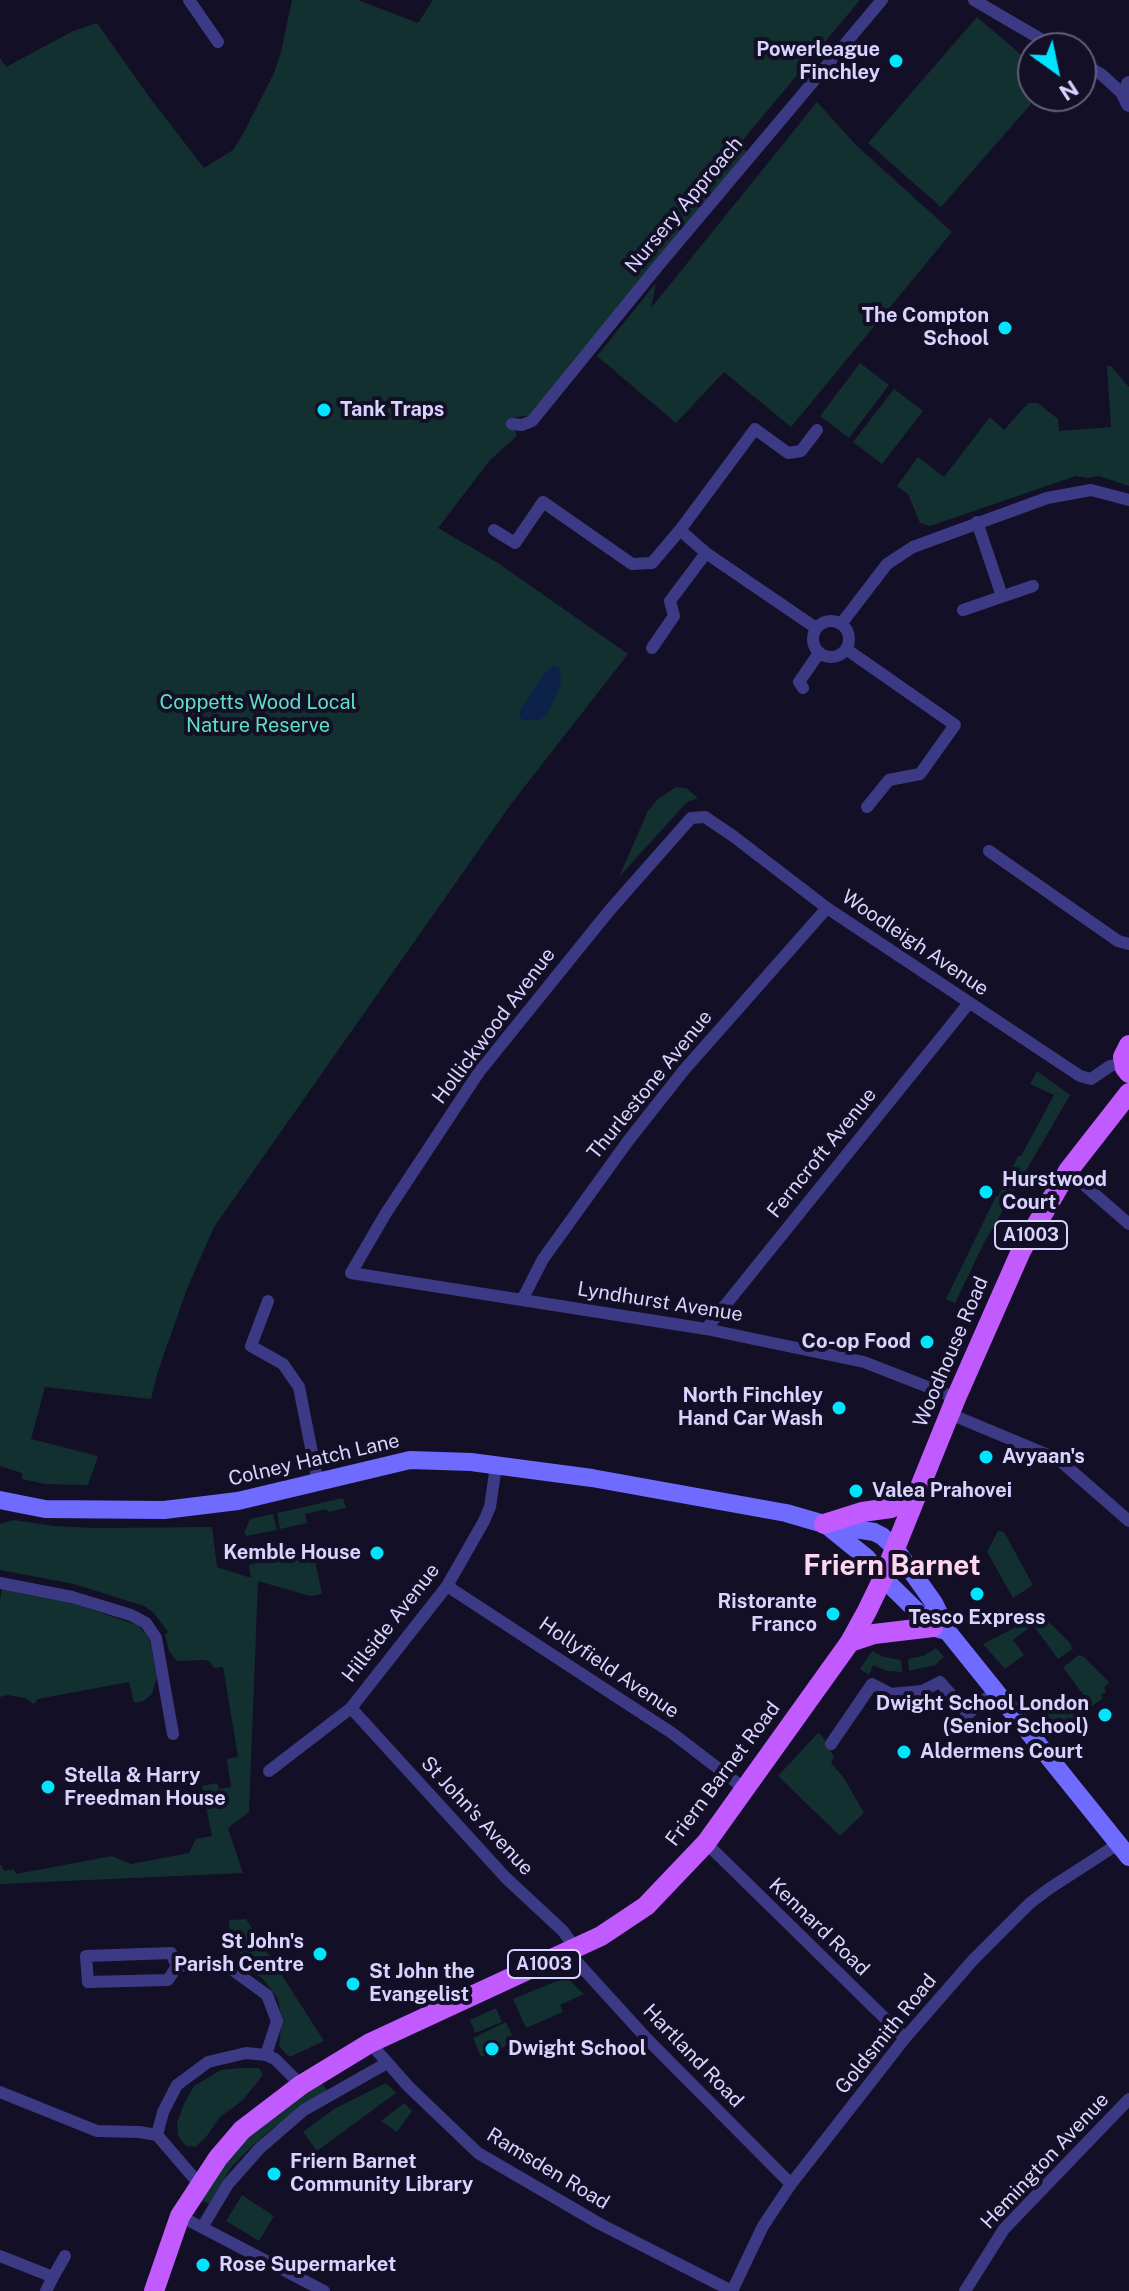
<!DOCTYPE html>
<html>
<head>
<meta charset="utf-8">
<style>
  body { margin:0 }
  #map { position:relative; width:1129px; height:2291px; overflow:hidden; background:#130f26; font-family:"Public Sans",sans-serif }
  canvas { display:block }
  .north { position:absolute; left:1017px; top:32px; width:80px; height:80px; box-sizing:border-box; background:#130f26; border:2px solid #625e7d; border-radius:50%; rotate:147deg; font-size:22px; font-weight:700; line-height:32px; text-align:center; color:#d9d4ff }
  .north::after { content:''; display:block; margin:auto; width:28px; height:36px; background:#00e5ff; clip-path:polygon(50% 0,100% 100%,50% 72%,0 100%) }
</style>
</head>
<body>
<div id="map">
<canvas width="1129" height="2291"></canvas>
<div class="north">N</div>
</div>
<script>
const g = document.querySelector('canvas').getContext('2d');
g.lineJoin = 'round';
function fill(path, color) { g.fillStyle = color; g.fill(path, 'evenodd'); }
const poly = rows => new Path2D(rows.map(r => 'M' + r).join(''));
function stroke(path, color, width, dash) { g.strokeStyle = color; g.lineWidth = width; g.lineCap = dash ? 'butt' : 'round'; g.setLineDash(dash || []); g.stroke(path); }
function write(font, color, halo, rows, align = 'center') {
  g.font = font + ' "Public Sans",sans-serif'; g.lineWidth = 8; g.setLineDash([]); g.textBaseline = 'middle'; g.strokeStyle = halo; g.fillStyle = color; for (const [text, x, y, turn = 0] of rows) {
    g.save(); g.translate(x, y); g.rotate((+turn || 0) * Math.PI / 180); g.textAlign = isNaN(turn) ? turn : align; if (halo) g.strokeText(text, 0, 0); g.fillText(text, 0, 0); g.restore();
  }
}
const green = poly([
  [292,0,358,0,418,23,433,0,860,0,742,141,741,145,750,157,535,411,528,416,515,417,515,431,517,436,490,460,438,528,498,563,628,654,511,804,214,1227,188,1286,157,1374,151,1399,45,1387,31,1439,98,1456,88,1485,45,1484,22,1479,22,1473,0,1466,0,58,6,67,73,31,97,23,150,98,204,168,233,150,243,134,274,73,281,52],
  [977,17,1033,65,1033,96,1038,96,941,207,868,143],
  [817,102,856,145,952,232,791,427,724,372,676,423,597,356,656,283,651,308],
  [860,363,889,385,849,438,820,416],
  [1107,366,1111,366,1129,387,1129,486,1099,476,1087,478,1076,476,930,526,920,523,908,494,897,486,918,457,944,477,990,417,1004,430,1028,403,1038,403,1058,419,1059,431,1111,427],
  [894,389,923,411,882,464,853,442],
  [676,787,686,788,698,798,687,802,619,877,648,811,658,799],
  [1037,1071,1070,1095,984,1243,955,1303,946,1299,996,1196,998,1197,1018,1156,1021,1156,1054,1095,1030,1084],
  [343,1498,346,1508,328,1512,327,1509,305,1514,307,1523,280,1529,277,1513],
  [273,1514,277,1530,246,1536,244,1533,250,1519],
  [13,1520,55,1526,95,1528,212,1527,217,1567,251,1578,249,1565,313,1550,322,1594,310,1596,258,1581,249,1812,228,1828,243,1873,0,1884,0,1865,2,1865,4,1871,14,1869,16,1874,112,1856,131,1864,189,1853,196,1839,212,1836,202,1786,217,1783,219,1789,231,1787,227,1759,238,1757,223,1667,214,1668,210,1662,205,1660,177,1661,169,1651,165,1635,168,1632,153,1612,144,1606,74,1584,0,1570,0,1524],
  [998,1531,1004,1532,1033,1585,1013,1598,987,1552],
  [2,1589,68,1602,138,1625,147,1635,150,1642,157,1677,152,1694,143,1701,134,1703,129,1682,38,1699,34,1704,25,1698,8,1695,0,1697,0,1601],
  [1041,1614,1071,1644,1072,1649,1058,1659,1033,1625,1013,1640,1024,1655,1005,1669,983,1644],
  [936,1648,944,1657,935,1665,909,1671,908,1659,923,1656],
  [872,1651,884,1657,901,1660,902,1672,887,1671,873,1665,869,1675,860,1669],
  [1079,1655,1084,1657,1109,1682,1104,1688,1106,1692,1101,1695,1103,1698,1057,1732,1042,1714,1057,1702,1067,1715,1087,1700,1063,1667],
  [818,1733,822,1736,834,1757,831,1763,844,1778,864,1813,840,1836,778,1776],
  [246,1919,324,2041,292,2056,288,2056,279,2046,282,2019,277,1997,262,1978,243,1967,241,1964,238,1941,230,1941,229,1920],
  [569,1980,584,1994,560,2005,563,2012,526,2028,513,1999,557,1981],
  [496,2008,502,2022,475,2033,470,2020],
  [506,2022,515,2042,481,2057,473,2038],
  [240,2068,259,2068,263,2075,242,2101,220,2117,206,2137,195,2147,186,2146,178,2136,177,2123,184,2104,194,2086,221,2070],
  [322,2083,327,2090,269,2131,244,2154,230,2169,210,2204,200,2200,242,2140,278,2111],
  [386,2083,396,2093,317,2151,303,2132,334,2109],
  [404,2103,412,2111,397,2132,381,2121],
  [242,2195,274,2216,259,2241,226,2221]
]);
const water = poly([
  [553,665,560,668,561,684,548,713,540,720,523,720,520,717,519,712,542,677]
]);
const minor = poly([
  [189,0,218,42],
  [974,0,1056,48],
  [1081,63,1101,74,1125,96],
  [512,424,522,425,532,421,658,266,882,0],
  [977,522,1002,596],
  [494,530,515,543,543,502,632,564,652,563,680,530,755,429,788,453,801,451,817,430],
  [680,530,706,553,816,628],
  [963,610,1033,586],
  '813 639a18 18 0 1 1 36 0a18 18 0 1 1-36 0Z',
  [841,624,887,564,913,547,1047,498,1091,490,1129,500],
  [652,648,674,616,670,601,706,553],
  [846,649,955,725,920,774,889,780,867,807],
  [803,688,799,682,819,653],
  [989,851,1118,941,1129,944],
  [1068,1171,1129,1224],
  [522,1300,543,1259,628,1141,684,1070,827,908],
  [268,1301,251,1346,283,1364,299,1387,318,1483],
  [706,1329,969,1003],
  [956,1398,864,1362,706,1329,351,1273,386,1213,479,1072,609,911,691,818,705,817,733,836,827,908,1080,1076,1091,1079,1110,1066,1123,1063],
  [950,1414,1058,1459,1129,1521],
  [0,1583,72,1597,131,1615,146,1623,156,1638,173,1734],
  [447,1586,672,1733,745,1789],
  [351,1708,506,1878,563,1931,576,1949],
  [831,1744,872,1684,891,1694,922,1691,940,1682,968,1714,995,1691],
  [269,1771,351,1708,447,1586,484,1521,490,1507,496,1466],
  [706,1843,905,2038],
  [571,1951,577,1962,648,2040,791,2184],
  [177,1966,168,1980,88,1982,86,1956,171,1953,177,1966,223,1963,267,1995,277,2021,266,2055],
  [370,2043,408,2086,478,2153,600,2224,732,2291],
  [0,2092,97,2131,139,2132,157,2135,200,2185],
  [157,2135,163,2112,177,2085,208,2062,246,2053,266,2055,275,2059,301,2085],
  [180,2216,324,2291],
  [203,2226,228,2184,260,2148,304,2110,387,2063],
  [0,2256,53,2277,46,2291],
  [53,2277,65,2256],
  [732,2291,763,2226,791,2184,905,2038,973,1960,1030,1903,1050,1888,1118,1844],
  [965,2291,1004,2229,1129,2099]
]);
const tertiary = poly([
  [1129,84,1125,96,1129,104]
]);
const secondary = poly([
  [0,1500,45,1509,164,1510,238,1501,410,1460,471,1462,592,1478,786,1513,824,1524,874,1532,882,1536,895,1548,934,1603,948,1632,1129,1857],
  [825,1524,867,1558,883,1578,933,1627,942,1630]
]);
const primary = poly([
  [1129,1045,1123,1057,1125,1068,1129,1073],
  [824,1524,862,1512,891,1508,916,1496],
  [850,1642,874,1634,933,1627],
  [154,2291,180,2216,218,2158,242,2130,301,2085,370,2043,601,1936,646,1906,706,1843,850,1642,867,1611,883,1578,956,1398,1021,1251,1068,1171,1129,1093]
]);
const markers = [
  [896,61,8,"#00e5ff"],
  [1005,328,8,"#00e5ff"],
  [324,410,8,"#00e5ff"],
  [986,1192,8,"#00e5ff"],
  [927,1342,8,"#00e5ff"],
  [839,1408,8,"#00e5ff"],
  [986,1457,8,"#00e5ff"],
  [856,1491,8,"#00e5ff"],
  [377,1553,8,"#00e5ff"],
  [977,1594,8,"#00e5ff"],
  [833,1614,8,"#00e5ff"],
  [1105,1715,8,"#00e5ff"],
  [904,1752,8,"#00e5ff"],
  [48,1787,8,"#00e5ff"],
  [320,1954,8,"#00e5ff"],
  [353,1984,8,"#00e5ff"],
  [492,2049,8,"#00e5ff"],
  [274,2174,8,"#00e5ff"],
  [203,2265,8,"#00e5ff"]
];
const shields = [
  [1031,1235,72],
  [544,1964,72]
];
const shieldNames = [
  ["A1003",1031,1235],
  ["A1003",544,1964]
];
const poiNames = [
  ["Powerleague",880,50,"right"],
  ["Finchley",880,73,"right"],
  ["The Compton",989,316,"right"],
  ["School",989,339,"right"],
  ["Tank Traps",340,410],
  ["Hurstwood",1002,1180],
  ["Court",1002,1203],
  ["Co-op Food",911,1342,"right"],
  ["North Finchley",823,1396,"right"],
  ["Hand Car Wash",823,1419,"right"],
  ["Avyaan's",1002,1457],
  ["Valea Prahovei",872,1491],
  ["Kemble House",361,1553,"right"],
  ["Ristorante",817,1602,"right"],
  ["Franco",817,1625,"right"],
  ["Tesco Express",977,1618,"center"],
  ["Dwight School London",1089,1704,"right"],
  ["(Senior School)",1089,1727,"right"],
  ["Aldermens Court",920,1752],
  ["Stella & Harry",64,1776],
  ["Freedman House",64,1799],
  ["St John's",304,1942,"right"],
  ["Parish Centre",304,1965,"right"],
  ["St John the",369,1972],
  ["Evangelist",369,1995],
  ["Dwight School",508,2049],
  ["Friern Barnet",290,2162],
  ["Community Library",290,2185],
  ["Rose Supermarket",219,2265]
];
const streetNames = [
  ["Nursery Approach",684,205,-50],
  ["Woodleigh Avenue",915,943,34],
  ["Hollickwood Avenue",494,1026,-53],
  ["Thurlestone Avenue",650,1085,-51],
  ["Ferncroft Avenue",822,1153,-51],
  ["Lyndhurst Avenue",660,1302,9],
  ["Woodhouse Road",951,1352,-67],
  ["Colney Hatch Lane",314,1460,-13],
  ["Hillside Avenue",391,1623,-52],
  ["Hollyfield Avenue",609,1668,34],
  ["Friern Barnet Road",723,1774,-53],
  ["St John's Avenue",477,1816,47],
  ["Kennard Road",819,1927,44],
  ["Goldsmith Road",886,2034,-51],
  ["Hartland Road",693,2056,46],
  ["Hemington Avenue",1045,2161,-47],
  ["Ramsden Road",548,2169,31]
];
const parkNames = [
  ["Coppetts Wood Local",258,703],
  ["Nature Reserve",258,726]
];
const districtNames = [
  ["Friern Barnet",892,1566]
];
fill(green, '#12302f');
fill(water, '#0c2248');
stroke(minor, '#3d3a85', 12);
stroke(tertiary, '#3d3a85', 16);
stroke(secondary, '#6f6bff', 18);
stroke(primary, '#c25bff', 20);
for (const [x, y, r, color] of markers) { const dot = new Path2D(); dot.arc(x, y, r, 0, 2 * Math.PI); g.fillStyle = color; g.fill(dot); stroke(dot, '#130f26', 3); }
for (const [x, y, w] of shields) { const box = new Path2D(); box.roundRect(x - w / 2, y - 14, w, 28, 6); g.fillStyle = '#130f26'; g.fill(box); stroke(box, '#d9d4ff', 2); }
write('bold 18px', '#d9d4ff', null, shieldNames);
write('bold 20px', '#d9d4ff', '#130f26', poiNames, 'left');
write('20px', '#d9d4ff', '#130f26', streetNames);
write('20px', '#5fe0c0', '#130f26', parkNames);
write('bold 28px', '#ffd6f0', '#130f26', districtNames);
</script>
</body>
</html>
